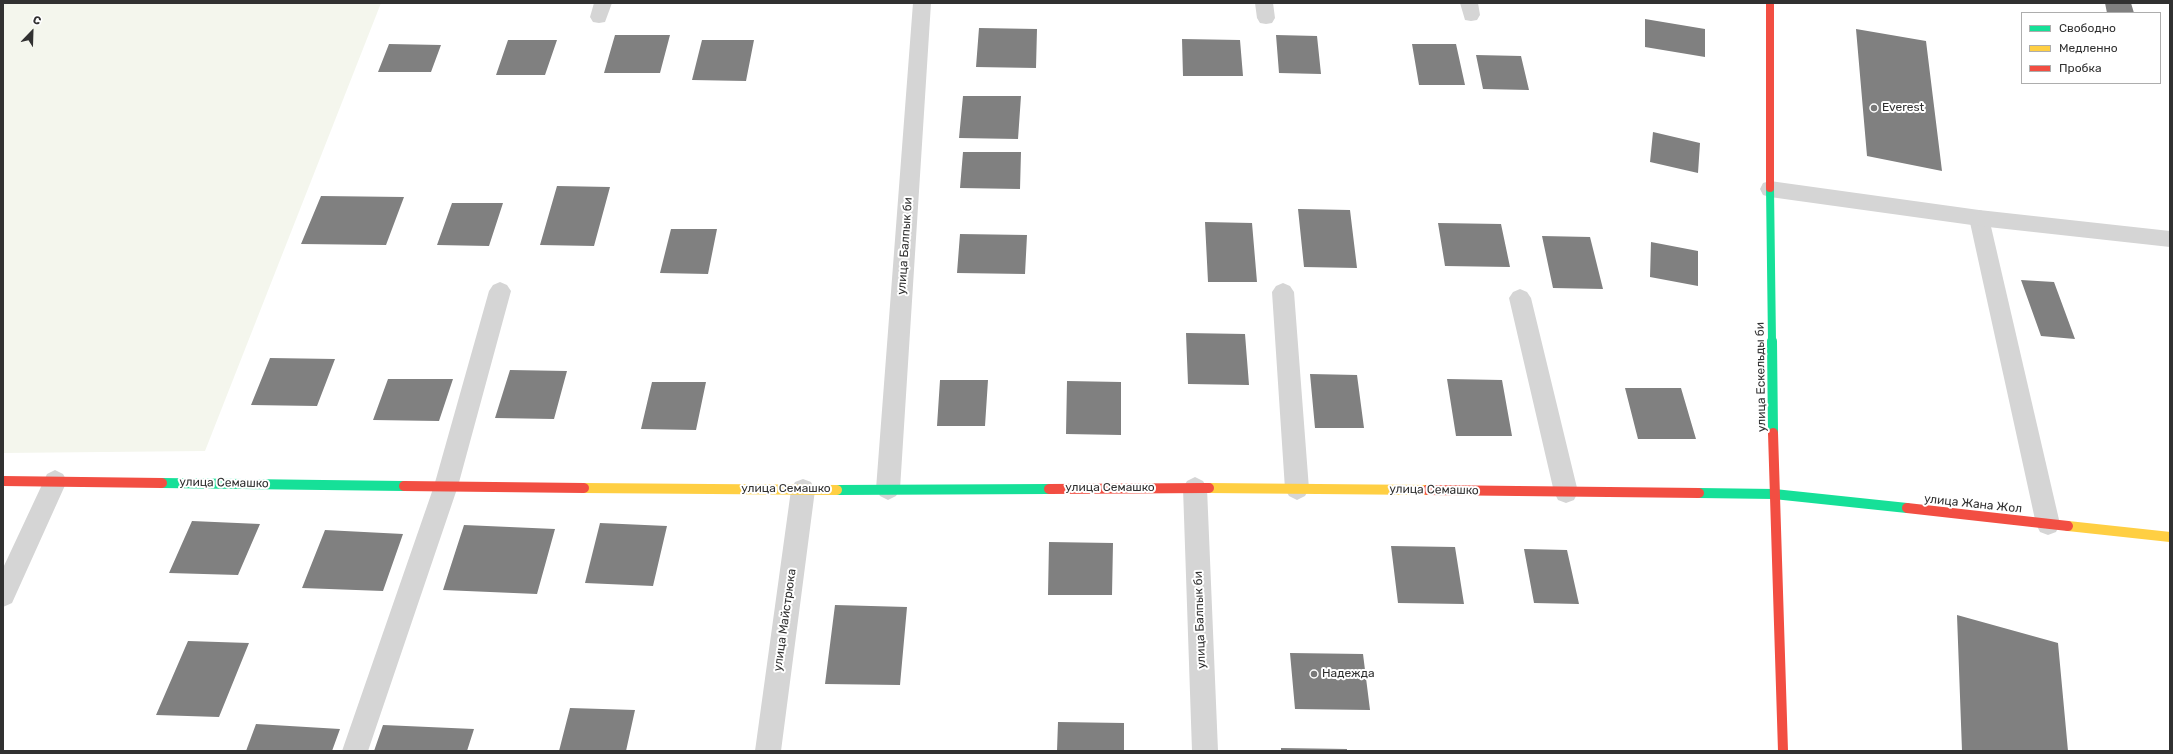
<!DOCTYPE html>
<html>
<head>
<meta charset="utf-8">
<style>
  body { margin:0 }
  #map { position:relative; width:2173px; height:754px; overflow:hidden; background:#fff; font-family:Rubik,sans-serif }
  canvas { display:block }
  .frame { position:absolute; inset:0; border:4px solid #313131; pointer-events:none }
  .legend { position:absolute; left:2021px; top:12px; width:140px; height:72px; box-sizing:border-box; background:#fff; border:1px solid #adadad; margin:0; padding:5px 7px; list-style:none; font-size:12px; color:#313131 }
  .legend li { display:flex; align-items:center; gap:8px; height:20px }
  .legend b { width:20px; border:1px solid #adadad }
  .north { position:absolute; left:12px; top:12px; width:40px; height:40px; -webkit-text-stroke:3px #fff; paint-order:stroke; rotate:23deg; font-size:11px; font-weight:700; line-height:16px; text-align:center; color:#313131 }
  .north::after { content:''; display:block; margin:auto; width:14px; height:18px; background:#313131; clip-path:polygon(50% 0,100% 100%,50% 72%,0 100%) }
</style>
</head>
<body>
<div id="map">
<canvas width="2173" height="754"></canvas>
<div class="frame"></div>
<ul class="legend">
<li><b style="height:5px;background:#16e098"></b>Свободно</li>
<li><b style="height:5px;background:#ffcf43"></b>Медленно</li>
<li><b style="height:5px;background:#f24e42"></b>Пробка</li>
</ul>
<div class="north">С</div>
</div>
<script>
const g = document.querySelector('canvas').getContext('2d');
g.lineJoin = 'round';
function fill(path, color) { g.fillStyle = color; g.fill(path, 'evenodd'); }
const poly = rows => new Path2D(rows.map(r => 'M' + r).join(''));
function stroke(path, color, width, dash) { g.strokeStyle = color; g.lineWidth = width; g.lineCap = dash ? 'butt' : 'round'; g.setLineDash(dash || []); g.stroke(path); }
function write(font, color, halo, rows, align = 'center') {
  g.font = font + ' Rubik,sans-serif'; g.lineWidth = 4; g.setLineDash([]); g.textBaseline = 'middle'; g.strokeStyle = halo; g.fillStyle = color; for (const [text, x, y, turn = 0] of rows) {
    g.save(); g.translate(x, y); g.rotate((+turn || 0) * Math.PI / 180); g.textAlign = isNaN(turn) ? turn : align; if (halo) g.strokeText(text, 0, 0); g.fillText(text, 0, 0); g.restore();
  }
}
const green = poly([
  [3,3,381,3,205,451,3,453]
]);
const building = poly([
  [2105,3,2131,3,2134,13,2107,13],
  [1645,19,1705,29,1705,57,1645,47],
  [979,28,1037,29,1036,68,976,67],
  [1856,29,1926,41,1942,171,1867,156],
  [615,35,670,35,660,73,604,73],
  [1276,35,1317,36,1321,74,1279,73],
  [1182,39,1240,40,1243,76,1183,76],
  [508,40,557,40,545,75,496,75],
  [702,40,754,40,746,81,692,80],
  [389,44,441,45,431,72,378,72],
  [1412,44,1456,44,1465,85,1419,85],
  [1476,55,1521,56,1529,90,1483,89],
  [963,96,1021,96,1018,139,959,138],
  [1653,132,1700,143,1698,173,1650,162],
  [963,152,1021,152,1020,189,960,188],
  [557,186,610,187,594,246,540,245],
  [321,196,404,197,386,245,301,244],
  [452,203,503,203,489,246,437,245],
  [1298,209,1350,210,1357,268,1304,267],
  [1205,222,1252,223,1257,282,1208,282],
  [1438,223,1501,224,1510,267,1445,266],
  [671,229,717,229,708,274,660,273],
  [960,234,1027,235,1025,274,957,273],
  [1542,236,1590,237,1603,289,1553,288],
  [1651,242,1698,251,1698,286,1650,277],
  [2021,280,2054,282,2075,339,2041,336],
  [1186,333,1245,334,1249,385,1188,384],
  [270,358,335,359,317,406,251,405],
  [510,370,567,371,554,419,495,418],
  [1310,374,1357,375,1364,428,1315,428],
  [388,379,453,379,439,421,373,420],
  [1447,379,1502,380,1512,436,1456,436],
  [940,380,988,380,985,426,937,426],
  [1067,381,1121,382,1121,435,1066,434],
  [652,382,706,382,696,430,641,429],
  [1625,388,1681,388,1696,439,1638,439],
  [192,521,260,524,238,575,169,573],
  [600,523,667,526,653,586,585,583],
  [464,525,555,529,537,594,443,590],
  [325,530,403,534,383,591,302,588],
  [1049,542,1113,543,1112,595,1048,595],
  [1391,546,1455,547,1464,604,1398,603],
  [1524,549,1567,550,1579,604,1534,603],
  [835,605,907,607,900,685,825,684],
  [1957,615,2058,643,2068,751,1962,751],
  [188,641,249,643,219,717,156,715],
  [1290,653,1363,654,1370,710,1295,709],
  [570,708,635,710,626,751,559,751],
  [1058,722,1124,723,1124,751,1057,751],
  [256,724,340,729,332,751,246,751],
  [383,725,474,729,467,751,374,751],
  [1281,748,1347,749,1347,751,1281,751]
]);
const lane = poly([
  [1979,210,1986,212,1989,218,2060,524,2056,532,2048,535,2040,532,2036,524,1969,218,1972,212,1979,210]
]);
const street = poly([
  [594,3,612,3,605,22,599,23,593,22,590,17,594,3],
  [913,3,931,3,900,489,896,496,888,500,880,496,876,489,913,3],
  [1255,3,1273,3,1275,18,1272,23,1266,24,1260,23,1257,18,1255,3],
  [1460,3,1478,3,1480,15,1477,20,1471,21,1465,20,1460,3],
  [1770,181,1979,210,2170,231,2170,247,1979,226,1770,197,1763,195,1760,189,1763,183,1770,181],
  [500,282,507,285,511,291,458,486,368,751,342,751,434,486,489,291,493,285,500,282],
  [1283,283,1290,286,1294,292,1309,489,1305,496,1297,500,1289,496,1285,489,1272,292,1276,286,1283,283],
  [1520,289,1527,292,1531,298,1578,492,1574,500,1566,503,1558,500,1554,492,1509,298,1513,292,1520,289],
  [55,470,63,474,67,481,12,603,3,607,3,568,47,474,55,470],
  [1195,477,1203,481,1207,488,1218,751,1192,751,1183,488,1187,481,1195,477],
  [803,479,811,482,815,490,781,751,755,751,791,490,795,482,803,479]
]);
const fastFar1 = poly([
  [1770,188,1772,342]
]);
const fast = poly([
  [1772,341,1773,433],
  [162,483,404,486],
  [837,490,1049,489],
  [1699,493,1774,494,1907,508]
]);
const slow = poly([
  [584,488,837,490],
  [1209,488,1427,490],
  [2068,526,2170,537]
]);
const jamFar1 = poly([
  [1770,3,1770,188]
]);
const jam = poly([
  [1773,433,1783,751],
  [3,481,162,483],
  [404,486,584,488],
  [1049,489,1209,488],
  [1427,490,1699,493],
  [1907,508,2068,526]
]);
const markers = [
  [1874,108,4,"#797979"],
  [1314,674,4,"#797979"]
];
const poiNames = [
  ["Everest",1882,108],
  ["Надежда",1322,674]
];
const streetNames = [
  ["улица Балпык би",905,246,-86],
  ["улица Ескельды би",1761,377,-91],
  ["улица Семашко",224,483,1],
  ["улица Семашко",1110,488],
  ["улица Семашко",786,489],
  ["улица Семашко",1434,490,1],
  ["улица Жана Жол",1973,504,6],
  ["улица Майстрюка",785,620,-82],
  ["улица Балпык би",1200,620,-92]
];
fill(green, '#f4f6ed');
fill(building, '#808080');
fill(lane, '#d5d5d5');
fill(street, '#d5d5d5');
stroke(fastFar1, '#16e098', 8);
stroke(fast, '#16e098', 10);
stroke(slow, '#ffcf43', 10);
stroke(jamFar1, '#f24e42', 8);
stroke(jam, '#f24e42', 10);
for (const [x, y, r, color] of markers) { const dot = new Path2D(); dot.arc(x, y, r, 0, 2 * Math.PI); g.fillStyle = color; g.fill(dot); stroke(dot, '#fff', 1.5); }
write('12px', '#313131', '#fff', poiNames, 'left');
write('12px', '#313131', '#fff', streetNames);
</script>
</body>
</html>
